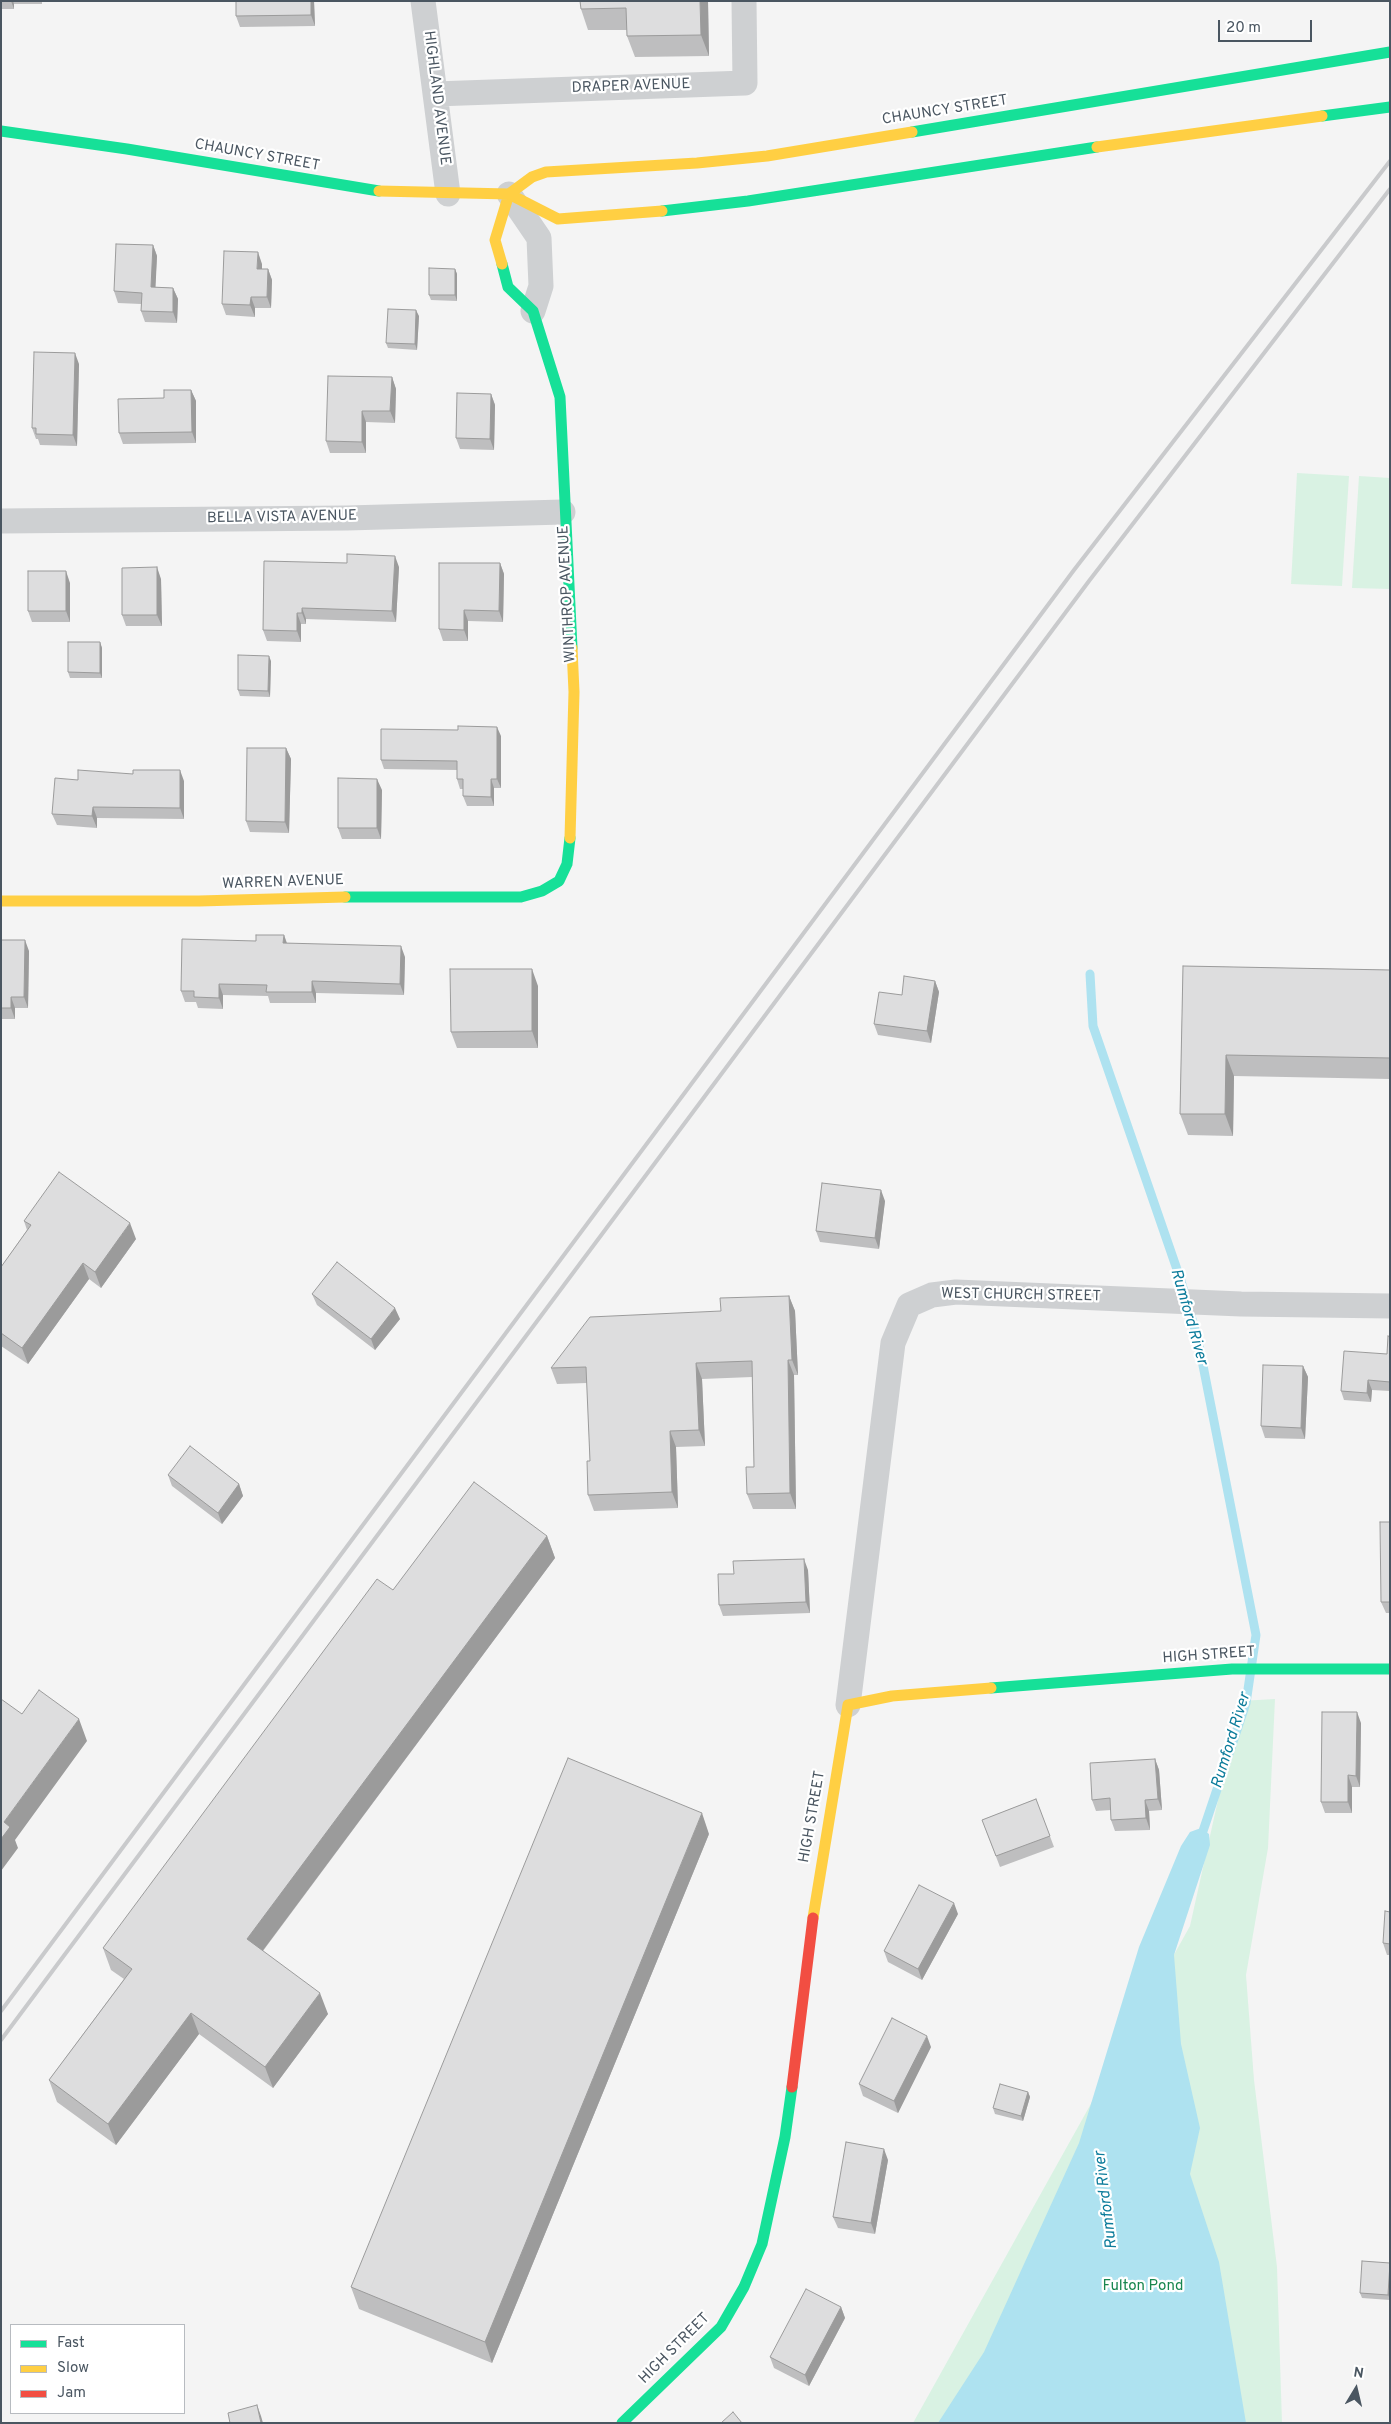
<!DOCTYPE html>
<html>
<head>
<meta charset="utf-8">
<style>
  body { margin:0 }
  #map { position:relative; width:1391px; height:2424px; overflow:hidden; background:#f4f4f4; font-family:Overpass,sans-serif }
  canvas { display:block }
  .frame { position:absolute; inset:0; border:2px solid #4a5661; pointer-events:none }
  .legend { position:absolute; left:10px; top:2324px; width:175px; height:90px; box-sizing:border-box; background:#fff; border:1px solid #b7bbc0; margin:0; padding:6px 9px; list-style:none; font-size:15px; color:#4a5661 }
  .legend li { display:flex; align-items:center; gap:10px; height:25px }
  .legend b { width:25px; border:1px solid #b7bbc0 }
  .north { position:absolute; left:1331px; top:2364px; width:50px; height:50px; -webkit-text-stroke:4px #fff; paint-order:stroke; rotate:9deg; font-size:14px; font-weight:700; line-height:20px; text-align:center; color:#4a5661 }
  .north::after { content:''; display:block; margin:auto; width:18px; height:22px; background:#4a5661; clip-path:polygon(50% 0,100% 100%,50% 72%,0 100%) }
  .scale { position:absolute; left:1218px; top:20px; width:94px; height:22px; box-sizing:border-box; border:2px solid #4a5661; border-top:0; padding-left:6px; font-size:15px; line-height:18px; white-space:nowrap; color:#4a5661; -webkit-text-stroke:4px #fff; paint-order:stroke }
</style>
</head>
<body>
<div id="map">
<canvas width="1391" height="2424"></canvas>
<div class="frame"></div>
<ul class="legend">
<li><b style="height:6px;background:#16e098"></b>Fast</li>
<li><b style="height:6px;background:#ffcf43"></b>Slow</li>
<li><b style="height:6px;background:#f24e42"></b>Jam</li>
</ul>
<div class="north">N</div>
<div class="scale">20 m</div>
</div>
<script>
const g = document.querySelector('canvas').getContext('2d');
g.lineJoin = 'round';
function fill(path, color) { g.fillStyle = color; g.fill(path, 'evenodd'); }
const poly = rows => new Path2D(rows.map(r => 'M' + r).join(''));
function stroke(path, color, width, dash) { g.strokeStyle = color; g.lineWidth = width; g.lineCap = dash ? 'butt' : 'round'; g.setLineDash(dash || []); g.stroke(path); }
function write(font, color, halo, rows, align = 'center') {
  g.font = font + ' Overpass,sans-serif'; g.lineWidth = 4.5; g.setLineDash([]); g.textBaseline = 'middle'; g.strokeStyle = halo; g.fillStyle = color; for (const [text, x, y, turn = 0] of rows) {
    g.save(); g.translate(x, y); g.rotate((+turn || 0) * Math.PI / 180); g.textAlign = isNaN(turn) ? turn : align; if (halo) g.strokeText(text, 0, 0); g.fillText(text, 0, 0); g.restore();
  }
}
const green = poly([
  [1297,473,1349,476,1342,586,1291,584],
  [1359,476,1390,478,1390,589,1352,588],
  [1275,1699,1268,1848,1246,1975,1254,2080,1277,2267,1282,2423,913,2423,1190,1926,1240,1701]
]);
const water = poly([
  [1201,1828,1209,1834,1210,1845,1174,1955,1181,2044,1200,2128,1190,2174,1219,2262,1246,2423,938,2423,984,2352,1079,2143,1139,1947,1181,1846,1190,1832]
]);
const stream = poly([
  [1090,974,1093,1026,1181,1281,1198,1340,1256,1635,1246,1703,1200,1840]
]);
const street = poly([
  [423,1,448,194],
  [435,94,745,83,744,1],
  [509,194,539,238,541,286,533,311],
  [1,521,347,518,563,512],
  [848,1705,893,1343,909,1305,932,1295,956,1292,1241,1304,1390,1306]
]);
const fast = poly([
  [1322,116,1390,107],
  [1,131,127,149,379,191],
  [912,132,1390,52],
  [662,211,748,201,1097,147],
  [502,264,508,287,533,311,560,397,572,648],
  [345,897,521,897,542,891,559,881,567,864,570,838],
  [991,1688,1232,1669,1390,1669],
  [622,2423,721,2327,744,2287,762,2244,785,2137,792,2087]
]);
const slow = poly([
  [1097,147,1322,116],
  [379,191,509,194,558,219,662,211],
  [509,194,532,177,546,172,697,163,767,156,912,132],
  [502,264,495,240,509,194],
  [570,838,574,692,572,648],
  [1,901,199,901,345,897],
  [813,1918,848,1705,892,1696,991,1688]
]);
const jam = poly([
  [792,2087,813,1918]
]);
const rail = poly([
  [1,2011,1074,570,1390,161],
  [1,2040,1089,581,1390,189]
]);
const wall = poly([
  [1,1,42,1,42,4,14,4,14,9,1,9],
  [236,1,314,1,315,26,240,27,236,16],
  [580,1,708,1,709,56,635,57,627,36,627,30,588,30,581,9],
  [153,245,157,256,155,287,173,288,178,299,177,323,145,322,141,311,141,304,118,303,114,291],
  [262,264,262,269,268,269,272,280,271,308,255,308,255,317,226,315,222,304],
  [455,269,457,274,457,301,431,300,429,295],
  [419,316,417,350,388,348,386,343],
  [79,364,77,446,40,445,38,439,36,439,32,428],
  [392,377,396,389,395,423,366,422,366,453,330,453,326,441],
  [191,390,196,401,196,443,123,444,119,433,164,398],
  [491,394,495,405,494,450,460,449,456,438],
  [264,561,399,567,396,622,306,619,306,624,301,624,301,642,267,641,263,630],
  [500,563,504,574,503,622,468,621,468,641,443,641,439,629],
  [161,579,162,626,126,626,122,615],
  [70,583,70,622,32,622,28,611],
  [100,642,102,648,102,678,70,678,68,672],
  [271,661,270,697,240,696,238,690],
  [501,736,501,788,494,788,494,806,467,806,463,796,463,789,460,789,457,779,457,770,384,769,381,760],
  [286,748,291,759,289,833,250,832,246,821],
  [78,780,184,781,184,819,97,818,97,828,57,825,52,814],
  [382,790,381,839,342,839,338,828],
  [284,935,287,943,405,957,404,995,316,993,316,1003,270,1003,268,996,223,995,223,1009,198,1008,196,1002,185,1002,181,991,256,941],
  [1,940,29,951,28,1008,15,1008,15,1019,1,1019],
  [1183,966,1390,970,1390,1079,1234,1076,1233,1136,1188,1135,1180,1114],
  [935,981,939,992,931,1043,878,1035,874,1024,902,995],
  [538,986,538,1048,457,1048,451,1032],
  [885,1201,879,1249,820,1242,816,1231],
  [24,1221,136,1239,101,1288,89,1279,28,1364,1,1346,1,1267,27,1230],
  [312,1294,400,1319,375,1350,317,1305],
  [789,1296,795,1311,798,1375,794,1375,796,1509,753,1509,747,1494,754,1467,752,1377,702,1379,705,1446,676,1447,678,1508,594,1511,588,1495,590,1461,587,1383,557,1384,551,1368],
  [1390,1337,1390,1391,1372,1390,1371,1402,1344,1400,1341,1391,1387,1354],
  [1303,1366,1308,1377,1305,1439,1265,1438,1261,1426],
  [168,1475,239,1484,243,1496,222,1524,172,1486],
  [1390,1522,1390,1613,1386,1613,1381,1602],
  [547,1536,555,1558,263,1951,328,2014,273,2088,199,2034,116,2145,57,2102,49,2080,124,1979,111,1970,103,1948,393,1590],
  [808,1570,810,1613,723,1616,719,1605],
  [1361,1723,1360,1787,1352,1787,1352,1813,1325,1813,1321,1802],
  [1155,1759,1159,1770,1162,1810,1149,1811,1150,1830,1115,1831,1111,1820,1111,1810,1096,1811,1092,1800],
  [1036,1799,1054,1847,1000,1867,982,1820],
  [709,1834,492,2363,359,2309,351,2287],
  [1390,1912,1390,1955,1387,1955,1383,1943],
  [958,1914,922,1980,888,1962,884,1951],
  [931,2047,898,2113,863,2096,859,2084],
  [1028,2092,1030,2097,1023,2121,995,2114,993,2108],
  [888,2160,875,2234,838,2228,833,2217],
  [1390,2263,1390,2300,1362,2298,1360,2293],
  [841,2307,845,2318,809,2386,774,2368,770,2357]
]);
const shadedWall = poly([
  [11,1,13,1,14,4,14,9],
  [311,1,314,1,315,26,311,15],
  [700,1,708,1,709,56,701,35],
  [153,245,157,256,155,298,151,287],
  [258,252,262,264,262,280,257,269],
  [268,269,272,280,271,308,267,297],
  [455,269,457,274,457,301,455,295],
  [173,288,178,299,177,323,173,312],
  [251,297,255,308,255,317,250,305],
  [416,310,419,316,417,350,415,344],
  [75,353,79,364,77,446,73,435],
  [392,377,396,389,395,423,390,411],
  [191,390,196,401,196,443,192,432],
  [491,394,495,405,494,450,490,439],
  [362,411,366,422,366,453,362,442],
  [395,556,399,567,396,622,392,611],
  [500,563,504,574,503,622,499,611],
  [157,567,161,579,162,626,157,615],
  [66,571,70,583,70,622,66,611],
  [302,608,306,619,306,624,302,613],
  [464,610,468,621,468,641,464,630],
  [297,613,301,624,301,642,297,631],
  [100,642,102,648,102,678,100,673],
  [269,656,271,661,270,697,268,691],
  [497,727,501,736,501,788,497,779],
  [286,748,291,759,289,833,285,822],
  [180,770,184,781,184,819,180,808],
  [377,779,382,790,381,839,377,828],
  [491,779,494,788,494,806,491,797],
  [93,807,97,818,97,828,92,816],
  [284,935,288,947,283,943],
  [25,940,29,951,28,1008,24,997],
  [401,946,405,957,404,995,400,984],
  [532,969,538,986,538,1048,532,1031],
  [312,981,316,993,316,1003,312,992],
  [935,981,939,992,931,1043,927,1031],
  [219,984,223,995,223,1009,219,998],
  [11,997,15,1008,15,1019,11,1008],
  [1226,1055,1234,1076,1233,1136,1225,1114],
  [881,1190,885,1201,879,1249,875,1238],
  [130,1223,136,1239,101,1288,95,1272],
  [83,1263,89,1279,28,1364,22,1348],
  [789,1296,795,1311,798,1375,792,1360],
  [395,1308,400,1319,375,1350,371,1339],
  [788,1360,794,1375,796,1509,790,1493],
  [696,1363,702,1379,705,1446,699,1430],
  [1303,1366,1308,1377,1305,1439,1301,1428],
  [1368,1380,1372,1390,1371,1402,1367,1393],
  [670,1431,676,1447,678,1508,672,1492],
  [239,1484,243,1496,222,1524,218,1513],
  [547,1536,555,1558,255,1961,247,1939],
  [804,1559,808,1570,810,1613,806,1602],
  [1357,1712,1361,1723,1360,1787,1356,1776],
  [79,1719,87,1741,15,1840,18,1848,1,1871,1,1839,4,1822],
  [1155,1759,1159,1770,1162,1810,1158,1799],
  [1348,1775,1352,1787,1352,1813,1348,1802],
  [1145,1800,1149,1811,1150,1830,1146,1818],
  [702,1813,709,1834,492,2363,485,2342],
  [954,1903,958,1914,922,1980,918,1969],
  [320,1993,328,2014,273,2088,265,2067],
  [191,2013,199,2034,116,2145,108,2124],
  [927,2036,931,2047,898,2113,894,2101],
  [1028,2092,1030,2097,1023,2121,1021,2116],
  [884,2149,888,2160,875,2234,871,2223],
  [1390,2270,1390,2299,1388,2295],
  [841,2307,845,2318,809,2386,805,2375],
  [257,2405,261,2416,263,2423,261,2423]
]);
const building = poly([
  [236,1,311,1,311,15,236,16,236,1],
  [580,1,700,1,701,35,627,36,626,8,581,9,580,1],
  [116,244,153,245,151,287,173,288,173,312,141,311,142,293,114,291,116,244],
  [224,251,258,252,257,269,268,269,267,297,251,297,250,305,222,304,224,251],
  [429,268,455,269,455,295,429,295,429,268],
  [388,309,416,310,415,344,386,343,388,309],
  [34,352,75,353,73,435,36,434,36,428,32,428,34,352],
  [328,376,392,377,390,411,362,411,362,442,326,441,328,376],
  [164,390,191,390,192,432,119,433,118,399,164,398,164,390],
  [457,393,491,394,490,439,456,438,457,393],
  [347,554,395,556,392,611,302,608,302,613,297,613,297,631,263,630,264,561,347,563,347,554],
  [439,563,500,563,499,611,464,610,464,630,439,629,439,563],
  [157,567,157,615,122,615,122,568,157,567],
  [28,571,66,571,66,611,28,611,28,571],
  [68,642,100,642,100,673,68,672,68,642],
  [238,655,269,656,268,691,238,690,238,655],
  [458,726,497,727,497,779,491,779,491,797,463,796,463,779,457,779,457,761,381,760,381,729,458,730,458,726],
  [247,748,286,748,285,822,246,821,247,748],
  [78,770,133,774,133,770,180,770,180,808,93,807,92,816,52,814,55,778,78,780,78,770],
  [338,778,377,779,377,828,338,828,338,778],
  [256,935,284,935,283,943,401,946,400,984,312,981,312,992,266,992,267,985,219,984,219,998,194,997,194,991,181,991,182,939,256,941,256,935],
  [1,940,25,940,24,997,11,997,11,1008,1,1008,1,940],
  [1183,966,1390,970,1390,1058,1226,1055,1225,1114,1180,1114,1183,966],
  [450,969,532,969,532,1031,451,1032,450,969],
  [904,976,935,981,927,1031,874,1024,879,992,902,995,904,976],
  [59,1172,130,1223,95,1272,83,1263,22,1348,1,1333,1,1267,31,1225,24,1221,59,1172],
  [822,1183,881,1190,875,1238,816,1231,822,1183],
  [337,1262,395,1308,371,1339,312,1294,337,1262],
  [789,1296,792,1360,788,1360,790,1493,747,1494,746,1467,754,1467,752,1361,696,1363,699,1430,670,1431,672,1492,588,1495,587,1461,590,1461,586,1367,551,1368,590,1317,721,1311,720,1298,789,1296],
  [1388,1336,1390,1337,1390,1382,1368,1380,1367,1393,1341,1391,1344,1351,1387,1354,1388,1336],
  [1263,1365,1303,1366,1301,1428,1261,1426,1263,1365],
  [190,1446,239,1484,218,1513,168,1475,190,1446],
  [474,1482,547,1536,247,1939,320,1993,265,2067,191,2013,108,2124,49,2080,132,1969,103,1948,377,1579,393,1590,474,1482],
  [1380,1522,1390,1522,1390,1602,1381,1602,1380,1522],
  [804,1559,806,1602,719,1605,718,1574,734,1574,733,1561,804,1559],
  [39,1690,79,1719,4,1822,10,1827,1,1839,1,1699,22,1714,39,1690],
  [1322,1712,1357,1712,1356,1776,1348,1775,1348,1802,1321,1802,1322,1712],
  [568,1758,702,1813,485,2342,351,2287,568,1758],
  [1155,1759,1158,1799,1145,1800,1146,1818,1111,1820,1110,1798,1092,1800,1090,1763,1155,1759],
  [1036,1799,1050,1836,996,1856,982,1820,1036,1799],
  [919,1885,954,1903,918,1969,884,1951,919,1885],
  [1385,1911,1390,1912,1390,1944,1383,1943,1385,1911],
  [892,2018,927,2036,894,2101,859,2084,892,2018],
  [1000,2084,1028,2092,1021,2116,993,2108,1000,2084],
  [846,2142,884,2149,871,2223,833,2217,846,2142],
  [1362,2261,1390,2263,1388,2295,1360,2293,1362,2261],
  [806,2289,841,2307,805,2375,770,2357,806,2289],
  [257,2405,261,2423,230,2423,228,2413,257,2405],
  [733,2412,742,2423,721,2423,733,2412]
]);
const streetNames = [
  ["DRAPER AVENUE",631,87,-2],
  ["HIGHLAND AVENUE",436,98,83],
  ["CHAUNCY STREET",945,111,-9],
  ["CHAUNCY STREET",257,156,10],
  ["BELLA VISTA AVENUE",282,518,-1],
  ["WINTHROP AVENUE",568,594,-93],
  ["WARREN AVENUE",283,883,-2],
  ["WEST CHURCH STREET",1021,1296,1],
  ["HIGH STREET",1209,1656,-4],
  ["HIGH STREET",813,1817,-80],
  ["HIGH STREET",675,2349,-45]
];
const parkNames = [
  ["Fulton Pond",1143,2287]
];
const waterNames = [
  ["Rumford River",1188,1317,74],
  ["Rumford River",1232,1741,-73],
  ["Rumford River",1107,2200,-97]
];
fill(green, '#d9f2e3');
fill(water, '#aee2f0');
stroke(stream, '#aee2f0', 9);
stroke(street, '#ced0d2', 25);
stroke(fast, '#16e098', 11);
stroke(slow, '#ffcf43', 11);
stroke(jam, '#f24e42', 11);
stroke(rail, '#c9cacc', 4);
fill(wall, '#bebebf');
fill(shadedWall, '#9b9b9b');
fill(building, '#ddddde');
stroke(building, '#9b9b9b', 1);
write('15px', '#4a5661', '#fff', streetNames);
write('15px', '#17864f', '#fff', parkNames);
write('italic 16px', '#0c7c9b', '#fff', waterNames);
</script>
</body>
</html>
